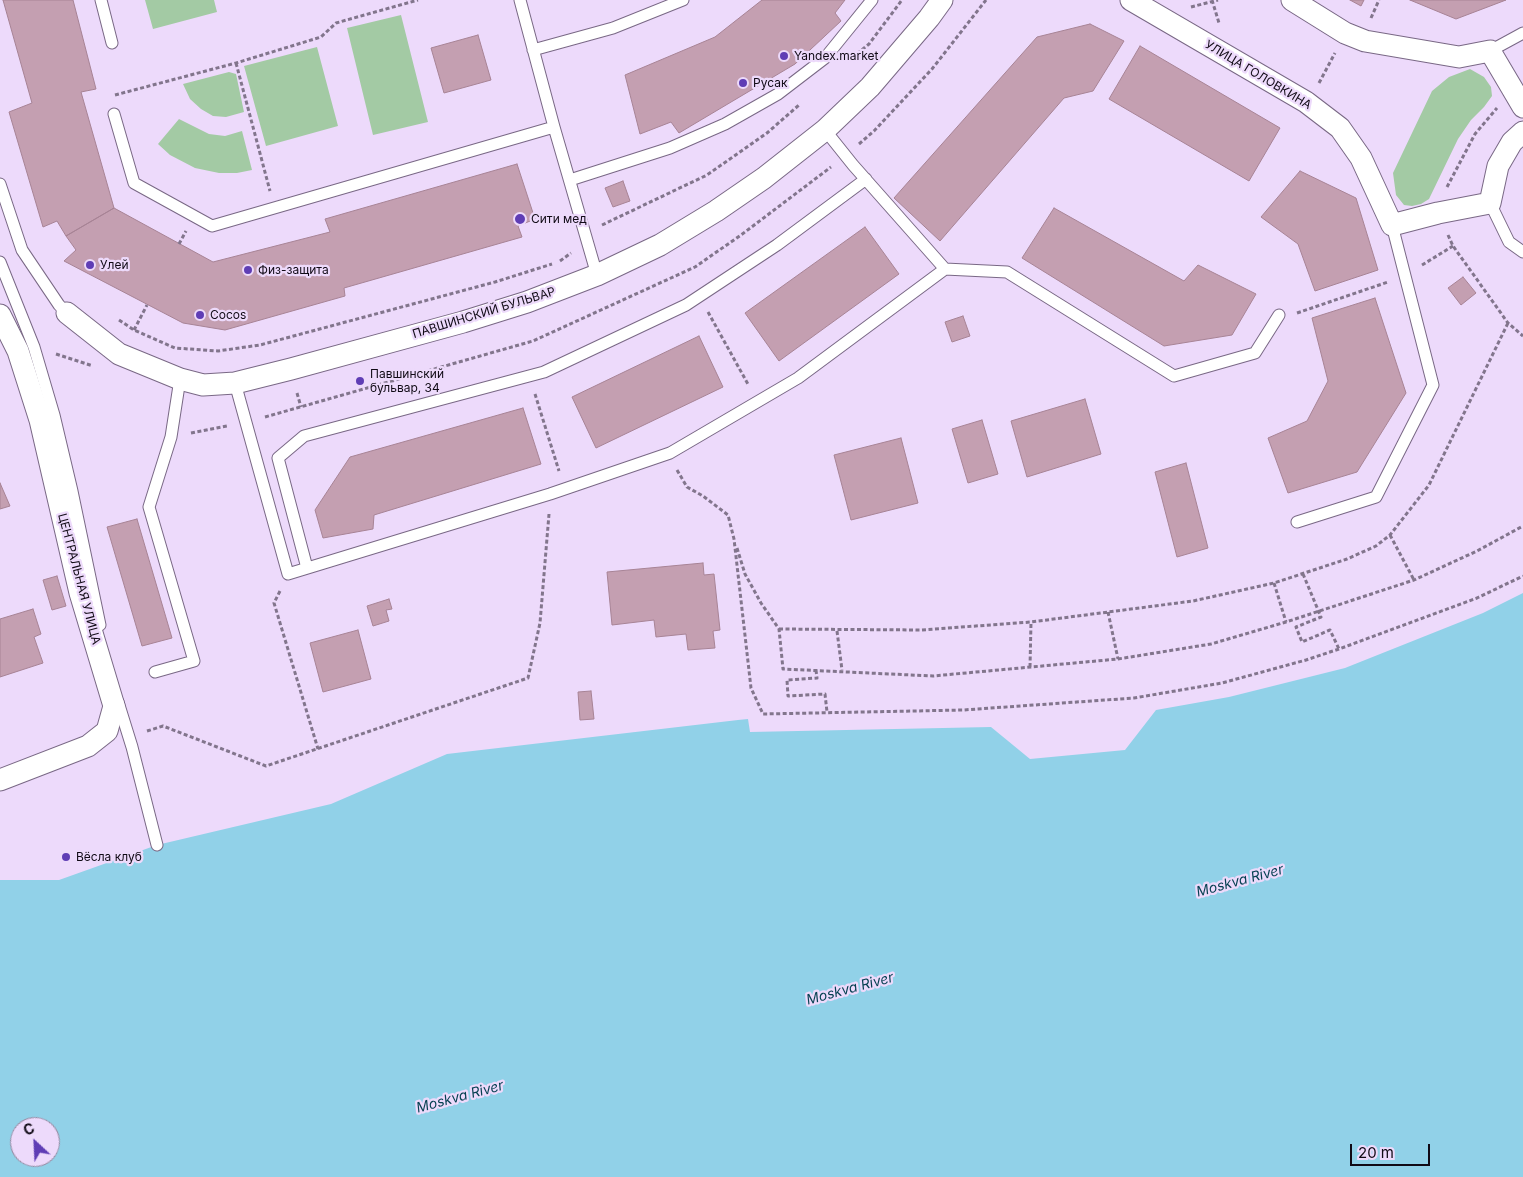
<!DOCTYPE html>
<html>
<head>
<meta charset="utf-8">
<style>
  body { margin:0 }
  #map { position:relative; width:1523px; height:1177px; overflow:hidden; background:#eddafb; font-family:Inter,sans-serif }
  canvas { display:block }
  .north { position:absolute; left:10px; top:1117px; width:50px; height:50px; box-sizing:border-box; background:#eddafb; border:1px solid #95879f; border-radius:50%; rotate:335deg; font-size:14px; font-weight:700; line-height:20px; text-align:center; color:#100a15 }
  .north::after { content:''; display:block; margin:auto; width:18px; height:22px; background:#5f3db5; clip-path:polygon(50% 0,100% 100%,50% 72%,0 100%) }
  .scale { position:absolute; left:1350px; top:1144px; width:80px; height:22px; box-sizing:border-box; border:2px solid #100a15; border-top:0; padding-left:6px; font-size:15px; line-height:18px; white-space:nowrap; color:#100a15; -webkit-text-stroke:4px #eddafb; paint-order:stroke }
</style>
</head>
<body>
<div id="map">
<canvas width="1523" height="1177"></canvas>
<div class="north">С</div>
<div class="scale">20 m</div>
</div>
<script>
const g = document.querySelector('canvas').getContext('2d');
g.lineJoin = 'round';
function fill(path, color) { g.fillStyle = color; g.fill(path, 'evenodd'); }
const poly = rows => new Path2D(rows.map(r => 'M' + r).join(''));
function stroke(path, color, width, dash) { g.strokeStyle = color; g.lineWidth = width; g.lineCap = dash ? 'butt' : 'round'; g.setLineDash(dash || []); g.stroke(path); }
function write(font, color, halo, rows, align = 'center') {
  g.font = font + ' Inter,sans-serif'; g.lineWidth = 4.5; g.setLineDash([]); g.textBaseline = 'middle'; g.strokeStyle = halo; g.fillStyle = color; for (const [text, x, y, turn = 0] of rows) {
    g.save(); g.translate(x, y); g.rotate((+turn || 0) * Math.PI / 180); g.textAlign = isNaN(turn) ? turn : align; if (halo) g.strokeText(text, 0, 0); g.fillText(text, 0, 0); g.restore();
  }
}
const green = poly([
  [145,0,214,0,217,12,153,29],
  [401,15,428,122,373,135,347,28],
  [317,47,338,126,266,146,244,66],
  [1470,69,1484,77,1491,87,1492,96,1484,107,1471,120,1458,139,1429,199,1421,204,1412,206,1404,205,1396,195,1393,173,1432,91,1449,77],
  [229,72,236,74,244,112,226,117,213,116,201,109,190,99,183,84],
  [179,119,209,134,225,136,242,131,252,170,237,173,219,173,195,168,170,155,158,144]
]);
const water = poly([
  [1523,593,1523,1177,0,1177,0,880,59,880,157,845,331,804,447,754,738,720,748,719,750,732,991,727,1030,759,1125,750,1156,710,1229,697,1345,668,1483,613],
  [20,1127,50,1127,50,1157,20,1157]
]);
const building = poly([
  [3,0,73,0,96,89,81,92,114,208,66,236,57,221,43,227,9,112,32,103,3,0],
  [762,0,845,0,835,13,841,21,795,64,679,133,671,122,640,134,625,75,715,37,762,0],
  [1350,0,1364,0,1361,6,1350,0],
  [1410,0,1506,0,1456,19,1410,0],
  [1090,24,1124,41,1093,91,1064,98,940,241,894,198,1037,37,1090,24],
  [478,35,491,80,444,93,431,48,478,35],
  [1140,46,1280,128,1249,181,1109,99,1140,46],
  [517,164,535,219,518,226,522,237,344,288,345,296,225,330,183,323,64,261,76,250,66,236,114,208,213,262,330,232,325,219,517,164],
  [1300,171,1356,198,1378,270,1315,291,1298,244,1261,217,1300,171],
  [623,181,630,201,613,207,605,188,623,181],
  [1054,208,1184,281,1198,265,1256,294,1232,335,1164,346,1022,258,1054,208],
  [865,227,899,274,779,361,745,313,865,227],
  [1463,277,1476,293,1461,305,1448,288,1463,277],
  [1375,298,1406,393,1357,472,1288,493,1268,438,1307,421,1328,381,1312,318,1375,298],
  [963,316,970,336,952,342,945,322,963,316],
  [699,336,723,387,596,448,572,397,699,336],
  [1085,399,1101,454,1027,477,1011,421,1085,399],
  [523,408,541,464,374,515,373,529,323,538,315,510,350,457,523,408],
  [982,420,998,474,968,483,952,429,982,420],
  [901,438,918,503,851,520,834,455,901,438],
  [1186,463,1208,548,1177,557,1155,472,1186,463],
  [0,483,10,506,0,509,0,483],
  [137,519,172,638,142,646,107,527,137,519],
  [703,563,704,575,714,574,720,630,713,631,715,648,688,650,686,634,656,637,654,620,612,625,607,572,703,563],
  [57,576,66,606,52,610,43,580,57,576],
  [389,599,392,609,386,610,389,621,373,626,367,606,389,599],
  [33,609,41,634,34,637,43,663,0,677,0,619,33,609],
  [358,630,371,679,323,692,310,643,358,630],
  [591,691,594,719,580,720,578,692,591,691]
]);
const path = poly([
  [1212,0,1219,23],
  [1191,7,1218,0],
  [1371,18,1379,0],
  [852,58,869,44,902,0],
  [236,63,270,191],
  [1319,83,1335,53],
  [115,95,236,63,321,37,336,23,418,0],
  [859,144,874,131,932,69,986,0],
  [1447,187,1475,134,1497,108],
  [602,225,707,175,767,133,799,105],
  [1448,235,1453,246,1508,323,1523,336],
  [179,244,186,231],
  [560,261,571,253],
  [1422,265,1453,246],
  [708,312,749,386],
  [1297,313,1388,282],
  [119,320,134,330,175,348,218,351,260,345,495,282,552,264],
  [134,330,147,305],
  [56,354,93,366],
  [297,393,301,407],
  [535,394,559,471],
  [265,417,533,341,695,267,741,235,831,167],
  [191,433,227,426],
  [677,470,687,487,703,496,728,515,734,539,751,688,763,714,963,710,1134,698,1222,683,1306,660,1339,649,1477,598,1523,576],
  [1390,535,1414,580],
  [737,548,745,574,761,603,779,629,783,669,933,676,1118,659,1211,644,1286,622,1414,580,1477,551,1523,526],
  [1303,574,1321,617,1296,627,1302,642,1330,630,1339,649],
  [1274,583,1286,622],
  [280,591,274,603,318,749],
  [1108,612,1118,659],
  [779,629,921,630,1031,622,1193,601,1274,583,1347,559,1376,546,1390,535,1429,485,1508,323],
  [837,631,842,670],
  [1030,667,1031,622],
  [816,670,817,678,787,680,788,696,825,694,827,712],
  [147,731,163,726,266,766,528,678,540,623,549,514]
]);
const lane = poly([
  [101,0,112,43],
  [520,0,554,127,597,275],
  [533,50,613,28,683,0],
  [1490,51,1523,33],
  [114,114,134,183,212,226,554,127],
  [825,130,853,165,945,269],
  [570,180,670,148,725,124,778,94,825,58,872,0],
  [0,184,22,250,59,305,67,313],
  [1490,203,1509,242,1523,252],
  [0,262,34,347,54,415,72,491,100,625],
  [235,383,288,574,550,494,670,453,798,378,945,269,1007,272,1174,376,1255,353,1279,315],
  [1297,522,1376,497,1433,385,1392,225],
  [307,568,278,458,304,436,544,372,686,305,777,245,866,179],
  [155,672,194,661,149,507,171,437,180,379],
  [118,702,132,747,157,845]
]);
const street = poly([
  [1131,0,1306,102,1340,128,1361,158,1392,225,1438,213,1490,203,1498,166,1512,142,1523,132],
  [1292,0,1345,33,1365,41,1459,57,1490,51,1523,107],
  [67,313,119,354,180,379,203,385,235,383,291,369,463,322,527,302,597,275,660,245,716,211,764,178,825,130,870,87,929,18,942,0],
  [0,315,18,351,40,420,80,593,114,706,107,731,88,746,0,780]
]);
const markers = [
  [784,56,5,"#5f3db5"],
  [743,83,5,"#5f3db5"],
  [520,219,6,"#5f3db5"],
  [90,265,5,"#5f3db5"],
  [248,270,5,"#5f3db5"],
  [200,315,5,"#5f3db5"],
  [360,381,5,"#5f3db5"],
  [66,857,5,"#5f3db5"]
];
const poiNames = [
  ["Yandex.market",794,56],
  ["Русак",753,83],
  ["Сити мед",531,219],
  ["Улей",100,265],
  ["Физ-защита",258,270],
  ["Cocos",210,315],
  ["Павшинский",370,374],
  ["бульвар, 34",370,388],
  ["Вёсла клуб",76,857]
];
const streetNames = [
  ["УЛИЦА ГОЛОВКИНА",1258,75,31],
  ["ПАВШИНСКИЙ БУЛЬВАР",484,313,-17],
  ["ЦЕНТРАЛЬНАЯ УЛИЦА",79,579,75]
];
const waterNames = [
  ["Moskva River",1240,881,-15],
  ["Moskva River",850,989,-15],
  ["Moskva River",460,1097,-15]
];
fill(green, '#a3caa4');
fill(water, '#91d1e8');
fill(building, '#c49fb1');
stroke(building, '#a78395', 1);
stroke(lane, '#796885', 13);
stroke(street, '#796885', 23);
stroke(path, '#82758c', 3, [4, 2.5]);
stroke(lane, '#fff', 11);
stroke(street, '#fff', 21);
for (const [x, y, r, color] of markers) { const dot = new Path2D(); dot.arc(x, y, r, 0, 2 * Math.PI); g.fillStyle = color; g.fill(dot); stroke(dot, '#eddafb', 2); }
write('12px', '#100a15', '#eddafb', poiNames, 'left');
write('12px', '#100a15', '#eddafb', streetNames);
write('italic 14px', '#043f50', '#eddafb', waterNames);
</script>
</body>
</html>
